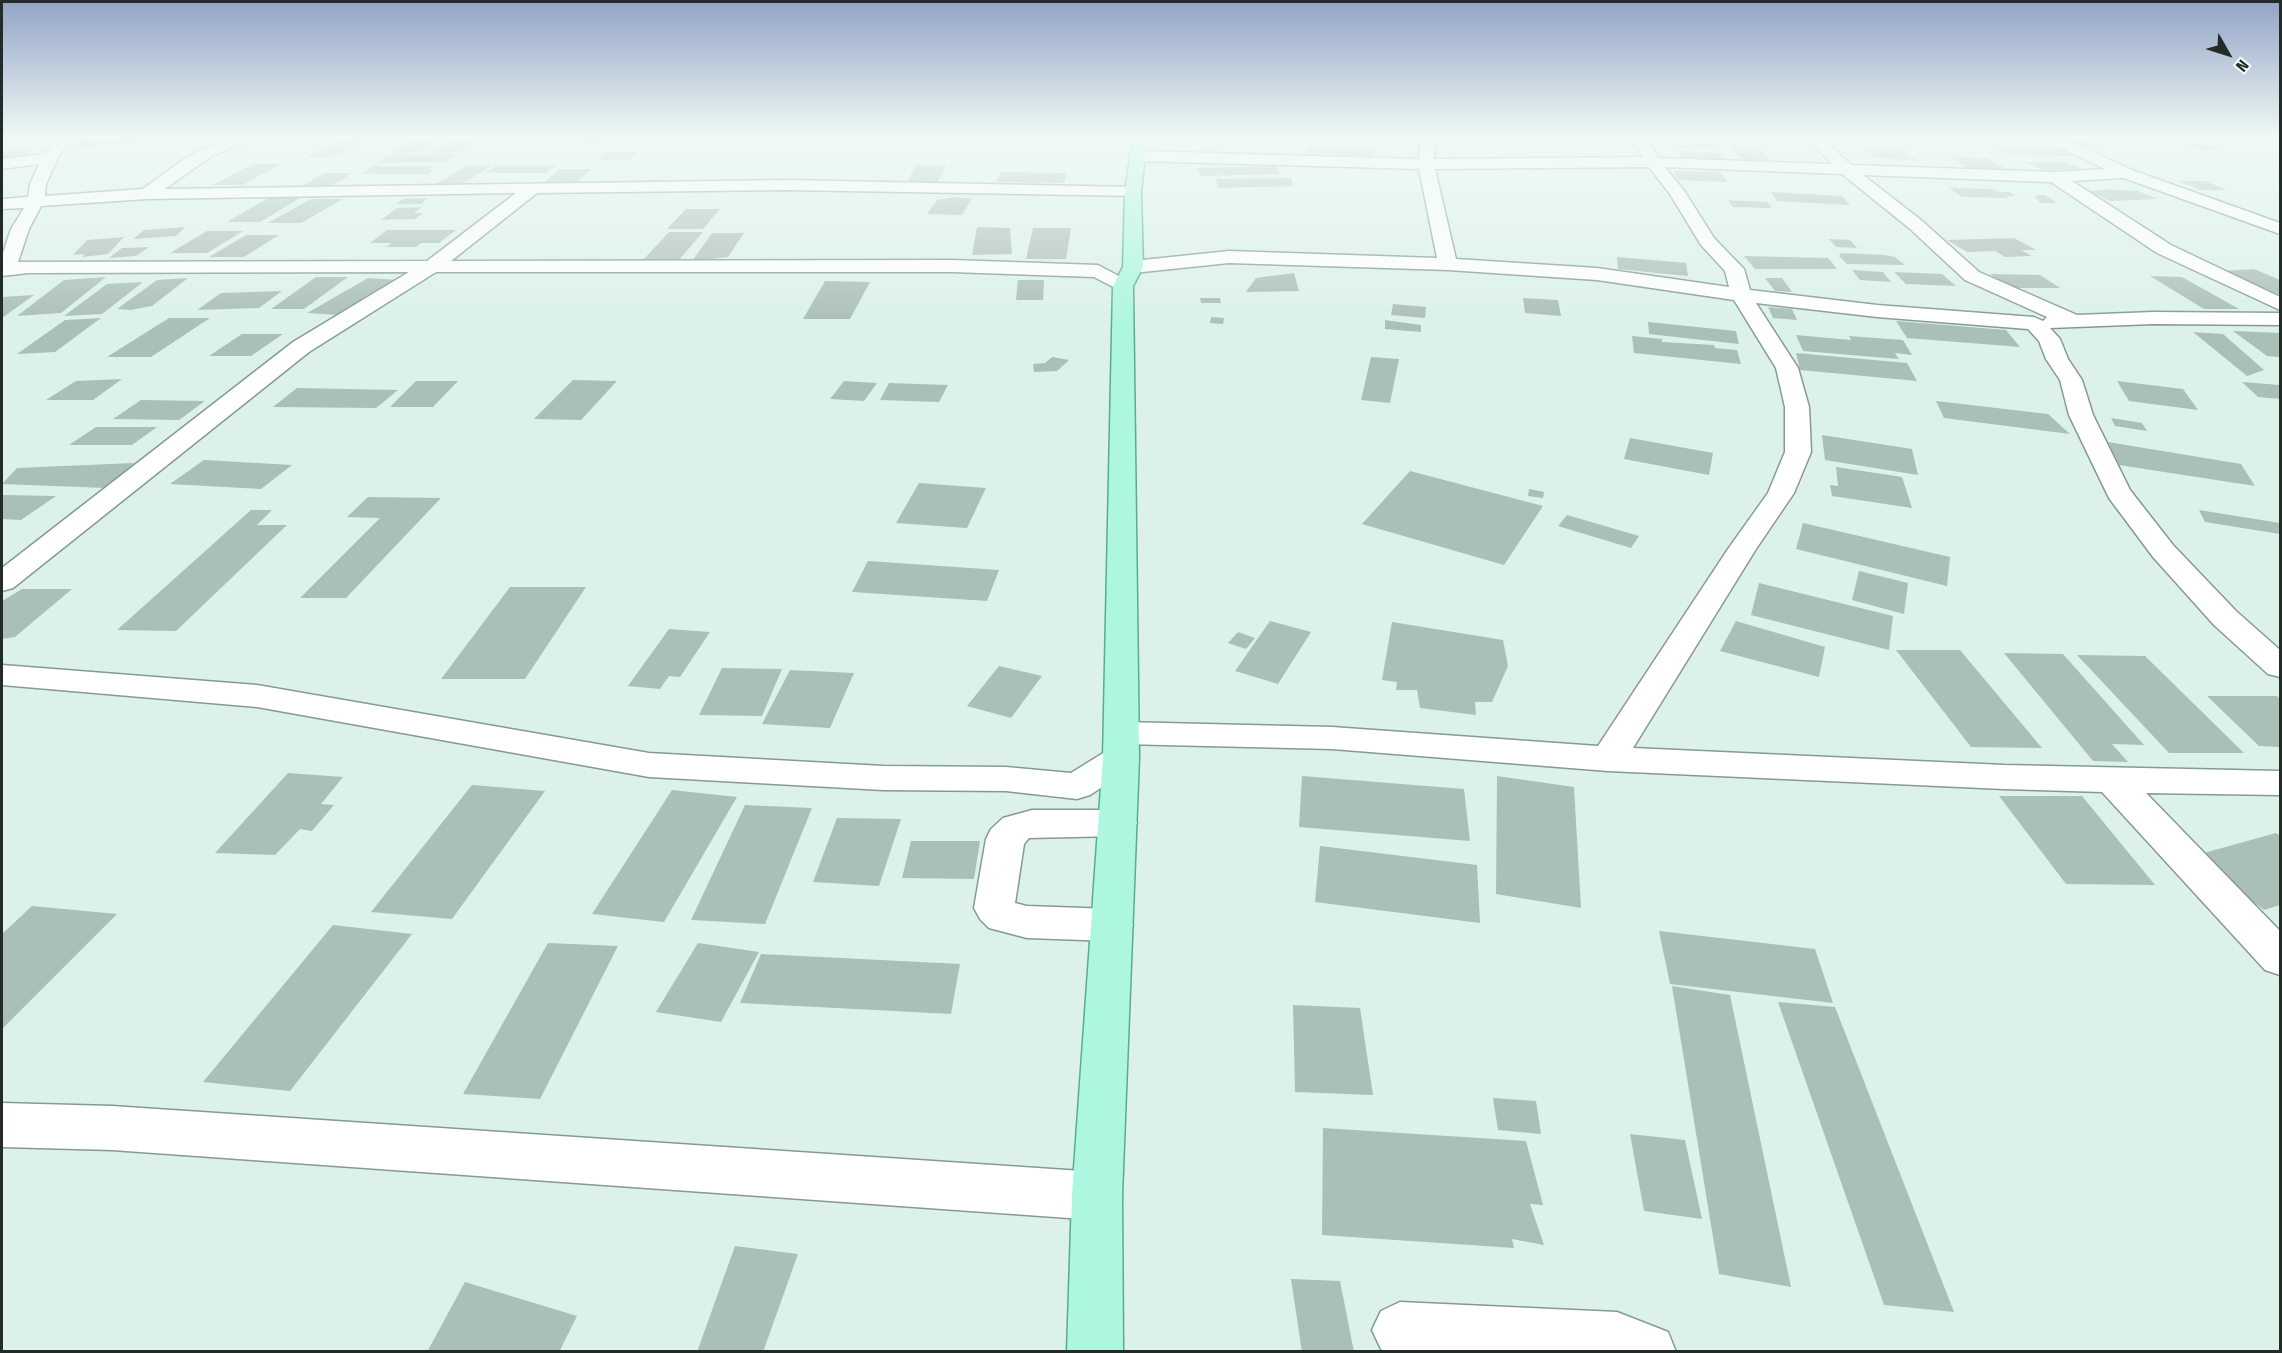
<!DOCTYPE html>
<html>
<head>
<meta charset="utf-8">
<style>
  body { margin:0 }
  #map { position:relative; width:2282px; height:1353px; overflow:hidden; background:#dcf2e9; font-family:"Fira Sans Condensed",sans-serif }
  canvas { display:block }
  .frame { position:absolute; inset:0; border:3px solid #232b28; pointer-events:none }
  .north { position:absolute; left:2198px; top:24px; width:60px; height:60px; -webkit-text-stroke:4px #edfef7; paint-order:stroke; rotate:129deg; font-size:16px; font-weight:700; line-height:24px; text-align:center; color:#232b28 }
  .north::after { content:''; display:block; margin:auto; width:21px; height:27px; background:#232b28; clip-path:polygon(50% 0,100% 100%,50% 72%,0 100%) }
</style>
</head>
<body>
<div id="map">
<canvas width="2282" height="1353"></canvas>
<div class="frame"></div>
<div class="north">N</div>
</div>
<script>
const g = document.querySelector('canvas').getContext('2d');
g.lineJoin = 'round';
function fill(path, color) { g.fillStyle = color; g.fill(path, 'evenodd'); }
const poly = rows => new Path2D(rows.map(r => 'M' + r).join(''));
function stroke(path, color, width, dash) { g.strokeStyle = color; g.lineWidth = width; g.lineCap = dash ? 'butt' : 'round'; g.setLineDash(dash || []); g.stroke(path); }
const building = poly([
  [128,137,164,137,161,140,78,148,81,145,75,146,78,141],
  [414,137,442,137,420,152,390,153],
  [453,137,482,137,461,152,430,152],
  [585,137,607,137,599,143,577,144],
  [2058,137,2083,137,2100,146,2074,146],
  [367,138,334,157,306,157,340,139],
  [1681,141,1709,142,1717,149,1677,148,1672,143,1683,143],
  [2182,143,2204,143,2221,150,2201,151],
  [1730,146,1760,149,1770,159,1769,162,1745,163],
  [1307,147,1376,150,1372,156,1306,153],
  [1995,147,2061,148,2076,156,2009,155],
  [31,149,28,156,2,159,2,152],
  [1862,149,1907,150,1906,155,1921,161,1876,158],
  [1678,151,1719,153,1726,162,1684,160],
  [606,152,637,152,629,160,597,161],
  [456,154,446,162,376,163,388,155],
  [1951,157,1987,158,2006,169,1969,169],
  [2024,162,2065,162,2084,169,2044,170],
  [253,164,281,164,242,185,213,185],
  [468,165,493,165,460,185,429,188],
  [496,165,556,165,546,173,485,173],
  [916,165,946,165,938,182,907,182],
  [373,166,434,166,427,170,434,170,428,174,360,174],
  [1275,166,1280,174,1200,176,1197,168],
  [560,169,592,169,574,185,541,185],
  [1673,171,1720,172,1728,182,1679,180],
  [1001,172,1067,173,1064,183,996,182],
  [324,173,353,173,333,185,304,185],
  [1291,178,1293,186,1218,188,1216,179],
  [2179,181,2205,181,2227,190,2200,190],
  [1949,188,1994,189,1999,192,2009,192,2016,196,2005,196,2009,198,1962,197],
  [2105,189,2138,191,2158,199,2110,201,2087,191,2107,190],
  [1771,192,1842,196,1850,205,1777,201],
  [2035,195,2045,195,2057,203,2041,203,2034,197,2038,197],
  [270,197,302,197,260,222,227,222],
  [955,197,972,199,962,215,927,214,937,200],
  [428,198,421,204,396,204,403,199],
  [311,199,343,199,301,223,268,223],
  [1728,200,1767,202,1772,208,1733,207],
  [422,207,414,213,423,213,415,219,381,220,397,208],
  [686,209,720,209,703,229,667,229],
  [185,227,176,236,133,239,144,230],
  [977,227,1010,228,1012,254,972,255],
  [1033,228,1071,228,1066,259,1026,259],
  [387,230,456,230,439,243,421,243,416,247,386,247,392,243,370,243],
  [207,231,243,231,207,253,170,253],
  [669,232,703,232,679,260,643,260],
  [712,233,744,233,728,257,692,261],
  [246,235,279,235,244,257,209,257],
  [124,237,108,254,82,257,85,254,73,255,87,240],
  [2014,238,2036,250,2021,250,2032,256,2005,257,1995,251,1967,252,1947,240],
  [1829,239,1850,240,1857,248,1836,247],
  [149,247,136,256,109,258,122,248],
  [1841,253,1885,255,1895,257,1905,265,1847,264,1839,256],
  [1744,256,1828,258,1837,269,1755,269],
  [1617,257,1686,263,1688,276,1618,269],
  [2254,269,2280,280,2280,295,2223,271],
  [1852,270,1883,272,1891,282,1860,280],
  [1894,272,1942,274,1956,286,1906,284],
  [1294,273,1299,291,1246,292,1256,278],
  [1990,274,2040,275,2060,288,2009,288],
  [2150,276,2182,277,2239,309,2204,309],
  [106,277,61,313,17,316,64,280],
  [316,277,348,277,304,309,271,309],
  [188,278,152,306,131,310,117,309,157,280],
  [368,278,397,280,339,315,307,313],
  [1765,278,1782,278,1792,292,1775,291],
  [1018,280,1044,280,1043,300,1016,300],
  [825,281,870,282,850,319,803,319],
  [143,282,102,314,64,316,107,284],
  [282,291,259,308,197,310,221,293],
  [34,295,2,318,2,297],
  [1200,298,1220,298,1221,303,1201,303],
  [1523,298,1558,300,1561,316,1525,313],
  [1393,304,1426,307,1425,318,1391,315],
  [1768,307,1792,309,1797,320,1773,318],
  [1211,317,1224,318,1223,324,1210,323],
  [101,318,55,352,17,354,65,320],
  [169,318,210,318,151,357,107,357],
  [1385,320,1421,325,1421,332,1385,329],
  [1896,321,2006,330,2020,347,1907,338],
  [1648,322,1736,331,1739,344,1649,334],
  [2233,331,2280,333,2280,357,2267,356],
  [2193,332,2223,334,2264,370,2247,376],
  [242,334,283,334,251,356,209,356],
  [1796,335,1851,340,1849,336,1903,340,1912,355,1895,353,1899,359,1803,351],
  [1632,336,1662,339,1662,342,1714,345,1715,348,1737,350,1741,364,1634,353],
  [1796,353,1907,363,1917,381,1800,370],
  [1052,357,1069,360,1057,371,1034,372,1033,364,1045,363],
  [1371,357,1399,359,1390,403,1361,400],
  [122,379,93,400,46,400,76,381],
  [573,380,617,381,581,420,534,419],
  [416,381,458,381,433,407,390,407],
  [844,381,877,383,864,401,830,399],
  [2117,381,2183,389,2198,410,2129,401],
  [2242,382,2280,385,2280,399,2258,397],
  [889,383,948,385,939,402,880,400],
  [297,388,398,390,376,408,273,407],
  [141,400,205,401,179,420,113,419],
  [1936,401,2048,414,2070,434,1944,418],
  [2111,418,2142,423,2147,431,2115,426],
  [96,427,157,427,132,445,69,445],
  [1822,435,1912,449,1918,475,1825,460],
  [1630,438,1713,453,1709,475,1624,459],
  [2108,442,2241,464,2255,486,2119,465],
  [204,460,292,465,261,489,170,484],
  [134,463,106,488,2,484,17,468],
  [1836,467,1902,477,1912,508,1832,496,1830,485,1838,486],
  [1410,471,1543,506,1504,565,1362,524],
  [919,483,986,488,967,528,896,523],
  [1529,489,1544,492,1543,498,1528,496],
  [2,495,56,496,21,520,2,519],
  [368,497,441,498,346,598,300,598,380,518,347,517],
  [251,510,272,510,257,525,287,525,176,631,117,630],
  [2199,510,2280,523,2280,534,2205,522],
  [1567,515,1639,536,1631,548,1558,526],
  [1803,523,1950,557,1947,586,1796,549],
  [868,561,999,570,987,601,852,592],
  [1859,571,1908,583,1904,614,1852,600],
  [1759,583,1893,616,1889,650,1751,615],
  [510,587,586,587,525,679,441,679],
  [22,589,72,589,15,637,2,639,2,601],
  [1270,621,1311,632,1278,684,1235,671],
  [1736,621,1825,647,1819,677,1720,651],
  [1392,622,1503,640,1508,666,1492,702,1475,702,1476,715,1420,708,1417,690,1396,690,1397,682,1382,680],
  [669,629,710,632,680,677,669,676,660,689,628,686],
  [1238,632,1255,638,1246,649,1228,643],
  [1896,650,1960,650,2042,748,1971,747],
  [2004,653,2063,654,2144,745,2112,744,2128,762,2093,761],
  [2077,655,2145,656,2244,753,2169,753],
  [999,666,1042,676,1011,718,967,706],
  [722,668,782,669,762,716,699,715],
  [790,670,854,673,830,728,762,724],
  [2207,696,2277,696,2280,699,2280,747,2259,746],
  [288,773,343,777,321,804,334,805,312,831,300,829,275,855,215,853],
  [1302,776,1464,789,1470,841,1299,827],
  [1497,776,1574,787,1581,908,1496,894],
  [472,785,545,791,452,919,371,912],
  [672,790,737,797,664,922,592,914],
  [1999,796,2082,796,2155,885,2066,884],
  [745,805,812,808,765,924,691,920],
  [837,818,901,819,879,886,813,882],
  [2276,833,2280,836,2280,905,2264,910,2193,856],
  [911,841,980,841,974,879,902,878],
  [1320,846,1477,865,1480,923,1315,902],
  [32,906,117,914,2,1029,2,934],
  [333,925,412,934,290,1091,203,1082],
  [1659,931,1815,949,1833,1003,1670,984],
  [548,943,618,946,540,1099,463,1094],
  [698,943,759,952,721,1022,656,1012],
  [761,954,960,964,951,1014,740,1003],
  [1672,986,1730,995,1791,1287,1719,1274],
  [1778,1002,1835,1007,1954,1312,1884,1305],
  [1293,1005,1360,1008,1373,1095,1295,1092],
  [1493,1098,1536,1101,1541,1134,1498,1130],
  [1323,1128,1526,1141,1543,1205,1530,1204,1544,1245,1512,1239,1514,1248,1322,1235],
  [1630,1134,1685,1140,1702,1219,1644,1211],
  [735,1246,798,1254,763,1352,697,1352],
  [1291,1279,1340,1281,1354,1352,1302,1352],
  [465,1282,577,1316,559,1352,427,1352]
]);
const minor = poly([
  [57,137,71,137,58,158,46,184,45,196,143,189,181,161,203,149,234,137,254,137,252,140,213,155,165,189,787,180,1133,187,1141,192,1139,196,787,190,537,193,451,261,952,260,1098,265,1130,282,1133,286,1130,290,1123,292,1094,277,952,272,436,272,309,352,13,588,2,591,2,568,293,342,409,272,28,273,2,276,2,256,11,229,24,208,2,209,2,199,28,197,30,184,39,164,2,169,2,159,45,154,57,137],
  [516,193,427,261,18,262,29,229,41,206,147,199,516,193],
  [1421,137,1435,137,1434,159,1643,157,1632,137,1646,137,1658,158,1832,164,1807,137,1822,137,1851,165,2055,172,2105,169,2044,140,2042,137,2060,137,2132,170,2280,223,2280,234,2124,178,2072,181,2171,245,2280,297,2280,310,2157,253,2051,182,1863,175,1921,220,1979,272,2077,315,2153,312,2280,313,2280,325,2153,324,2050,328,2060,339,2068,359,2082,380,2093,415,2130,490,2173,545,2236,611,2280,650,2280,677,2268,674,2214,625,2153,557,2109,498,2069,415,2060,380,2046,359,2039,341,2028,329,1877,317,1756,303,1798,368,1809,407,1811,452,1794,493,1756,549,1633,748,2004,765,2280,771,2280,795,2146,793,2280,931,2280,975,2265,970,2102,792,2004,789,1608,771,1332,749,1122,744,1110,741,1105,733,1110,725,1122,722,1332,727,1598,746,1728,549,1768,493,1785,452,1785,407,1776,368,1734,300,1597,280,1448,270,1229,263,1133,273,1126,271,1123,267,1126,263,1133,261,1229,251,1437,258,1419,169,1138,161,1130,156,1138,151,1419,159,1421,137],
  [1649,167,1670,194,1701,245,1725,271,1729,287,1597,268,1456,259,1435,169,1649,167],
  [1665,167,1842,174,1909,228,1965,280,2047,317,2043,321,2034,317,1877,305,1750,290,1744,269,1714,238,1685,192,1665,167],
  [2,665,257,685,649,753,883,766,1006,767,1071,773,1108,750,1121,746,1134,750,1139,758,1134,766,1090,795,1077,799,1006,791,883,790,649,777,257,707,2,685,2,665],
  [1032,810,1118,810,1131,814,1137,823,1131,832,1118,836,1029,838,1024,844,1015,903,1027,906,1112,909,1127,914,1133,925,1127,936,1112,941,1027,938,989,928,980,919,974,908,986,839,991,829,1003,818,1032,810],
  [2,1103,112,1106,1097,1172,1115,1179,1122,1196,1115,1213,1097,1220,112,1150,2,1147,2,1103],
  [1400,1302,1617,1312,1668,1332,1676,1352,1385,1352,1381,1349,1372,1330,1381,1311,1400,1302]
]);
const major = poly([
  [1133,137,1147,137,1141,192,1143,267,1133,286,1139,758,1122,1196,1123,1352,1067,1352,1072,1196,1103,758,1113,286,1123,267,1125,192,1133,137]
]);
fill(building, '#aabfb6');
stroke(minor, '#869a92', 3);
stroke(major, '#59ab91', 3);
fill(minor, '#fff');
fill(major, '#adf6df');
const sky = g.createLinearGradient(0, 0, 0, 326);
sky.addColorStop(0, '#92a3c6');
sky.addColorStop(0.42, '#eff9f5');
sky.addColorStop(1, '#eff9f500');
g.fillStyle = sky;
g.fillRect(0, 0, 2282, 326);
</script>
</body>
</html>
